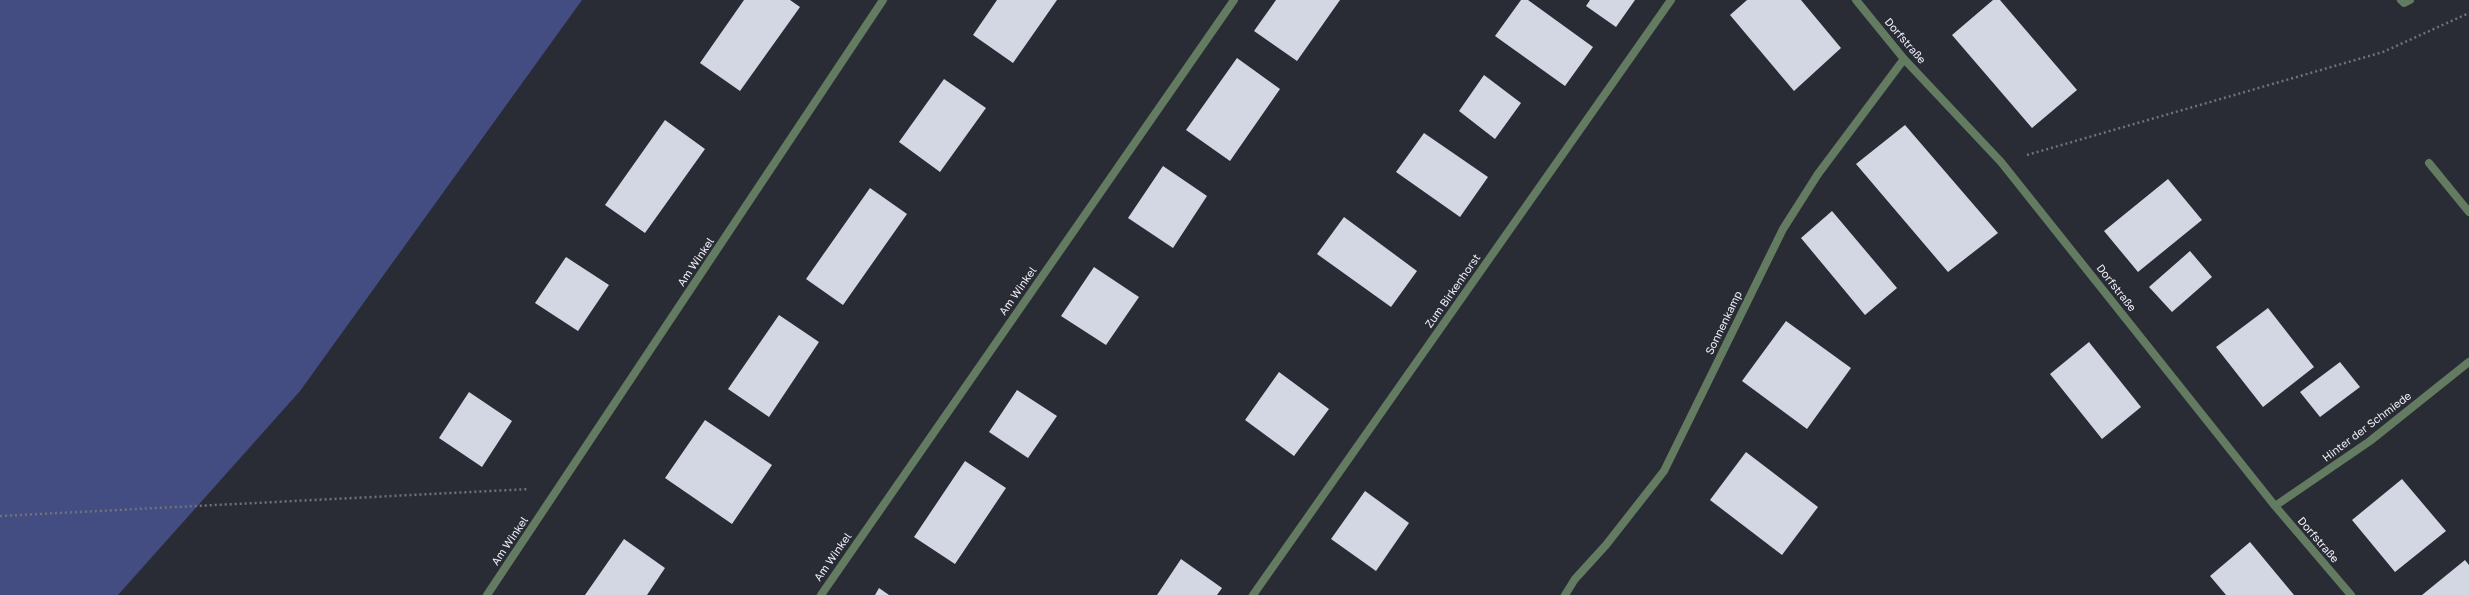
<!DOCTYPE html>
<html>
<head>
<meta charset="utf-8">
<style>
  body { margin:0 }
  canvas { display:block; background:#292b35 }
</style>
</head>
<body>
<canvas width="2469" height="595"></canvas>
<script>
const g = document.querySelector('canvas').getContext('2d');
g.lineJoin = 'round';
function fill(path, color) { g.fillStyle = color; g.fill(path, 'evenodd'); }
const poly = rows => new Path2D(rows.map(r => 'M' + r).join(''));
function stroke(path, color, width, dash) { g.strokeStyle = color; g.lineWidth = width; g.lineCap = dash ? 'butt' : 'round'; g.setLineDash(dash || []); g.stroke(path); }
function write(font, color, halo, rows, align = 'center') {
  g.font = font + ' "Golos Text",sans-serif'; g.lineWidth = 4; g.setLineDash([]); g.textBaseline = 'middle'; g.strokeStyle = halo; g.fillStyle = color; for (const [text, x, y, turn = 0] of rows) {
    g.save(); g.translate(x, y); g.rotate((+turn || 0) * Math.PI / 180); g.textAlign = isNaN(turn) ? turn : align; if (halo) g.strokeText(text, 0, 0); g.fillText(text, 0, 0); g.restore();
  }
}
const green = poly([
  [0,0,582,0,300,391,118,595,0,595]
]);
const building = poly([
  [744,0,790,0,800,7,740,91,700,63],
  [997,0,1057,0,1013,63,973,35],
  [1276,0,1340,0,1297,61,1254,31],
  [1521,0,1528,0,1593,47,1565,86,1495,36],
  [1590,0,1635,0,1616,27,1586,6],
  [1747,0,1801,0,1841,48,1794,91,1730,15],
  [1993,0,2000,0,2077,90,2032,128,1952,35],
  [1237,58,1280,89,1230,161,1186,130],
  [1484,75,1521,103,1495,139,1459,111],
  [944,79,986,108,940,172,899,142],
  [665,120,705,149,645,233,605,205],
  [1905,125,1998,233,1948,272,1856,164],
  [1424,133,1488,177,1460,217,1396,172],
  [1163,166,1207,196,1173,248,1128,218],
  [2168,179,2202,220,2138,272,2104,231],
  [870,188,907,214,843,305,806,279],
  [1832,211,1897,288,1865,315,1801,238],
  [1344,217,1417,271,1391,307,1317,254],
  [2190,251,2212,277,2172,312,2149,287],
  [566,257,609,285,578,331,535,303],
  [1094,267,1139,297,1106,345,1061,316],
  [2268,308,2314,367,2263,407,2216,347],
  [779,315,819,342,769,417,728,389],
  [1786,321,1851,368,1807,429,1742,381],
  [2089,342,2141,407,2102,439,2050,374],
  [2340,362,2360,387,2320,417,2300,392],
  [1279,372,1329,409,1294,456,1245,420],
  [1017,390,1057,416,1028,458,989,432],
  [469,392,512,421,482,467,439,438],
  [705,420,772,465,732,524,665,478],
  [1746,452,1818,507,1782,555,1710,500],
  [965,461,1006,488,955,564,914,537],
  [2402,479,2446,531,2395,572,2352,520],
  [1365,491,1409,523,1376,571,1331,539],
  [624,539,665,568,647,595,585,595],
  [2250,542,2294,595,2226,595,2210,576],
  [1181,559,1222,588,1217,595,1157,595],
  [2465,560,2469,565,2469,595,2422,595],
  [879,588,889,595,875,595]
]);
const path = poly([
  [2027,155,2383,52,2469,13],
  [0,516,529,489]
]);
const lane = poly([
  [2401,0,2404,3,2410,0],
  [2429,163,2469,212]
]);
const street = poly([
  [1856,0,1904,59,2001,162,2275,506,2351,595],
  [2275,506,2370,441,2469,362],
  [487,595,883,0],
  [821,595,1234,0],
  [1253,595,1671,0],
  [1565,595,1575,579,1606,545,1664,471,1783,229,1818,174,1904,59]
]);
const streetNames = [
  ["Dorfstraße",1905,41,49],
  ["Am Winkel",696,262,-56],
  ["Dorfstraße",2116,288,52],
  ["Am Winkel",1018,291,-55],
  ["Zum Birkenhorst",1453,291,-55],
  ["Sonnenkamp",1724,323,-64],
  ["Hinter der Schmiede",2367,427,-37],
  ["Dorfstraße",2318,540,49],
  ["Am Winkel",510,541,-56],
  ["Am Winkel",833,557,-55]
];
fill(green, '#444d81');
fill(building, '#d3d6e3');
stroke(path, '#70727a', 2.5, [2, 3]);
stroke(lane, '#627b61', 8);
stroke(street, '#627b61', 8);
write('11px', '#edeff5', '#292b35', streetNames);
</script>
</body>
</html>
